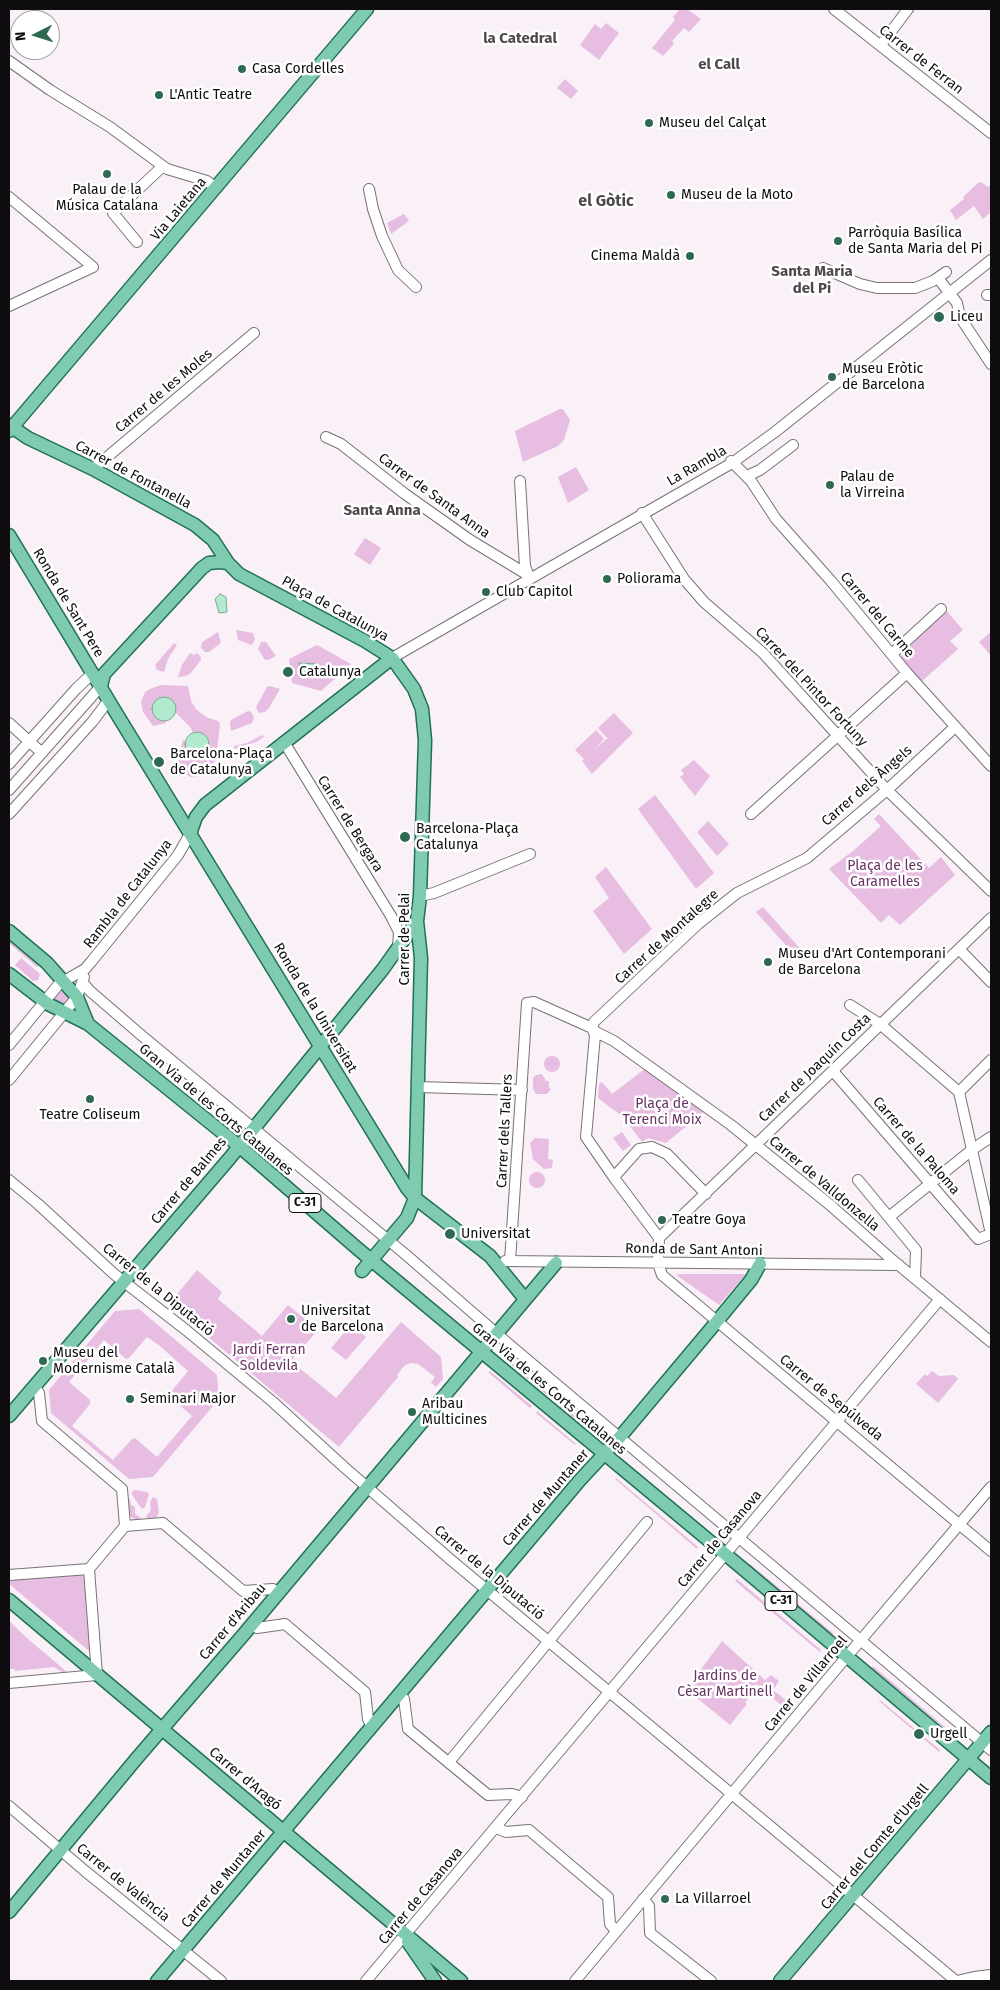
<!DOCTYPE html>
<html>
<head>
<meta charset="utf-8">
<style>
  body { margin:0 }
  #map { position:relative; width:1000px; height:1990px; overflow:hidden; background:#f9f1f7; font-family:"Fira Sans",sans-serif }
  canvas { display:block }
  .frame { position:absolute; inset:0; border:10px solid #0e0c0e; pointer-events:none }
  .north { position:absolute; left:10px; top:10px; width:50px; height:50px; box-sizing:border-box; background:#fff; border:1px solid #9f9e9f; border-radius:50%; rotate:265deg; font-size:14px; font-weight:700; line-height:20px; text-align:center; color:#0e0c0e }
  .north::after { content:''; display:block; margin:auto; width:18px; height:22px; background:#306951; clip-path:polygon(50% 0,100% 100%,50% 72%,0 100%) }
</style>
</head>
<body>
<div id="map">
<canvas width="1000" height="1990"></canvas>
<div class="frame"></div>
<div class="north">N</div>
</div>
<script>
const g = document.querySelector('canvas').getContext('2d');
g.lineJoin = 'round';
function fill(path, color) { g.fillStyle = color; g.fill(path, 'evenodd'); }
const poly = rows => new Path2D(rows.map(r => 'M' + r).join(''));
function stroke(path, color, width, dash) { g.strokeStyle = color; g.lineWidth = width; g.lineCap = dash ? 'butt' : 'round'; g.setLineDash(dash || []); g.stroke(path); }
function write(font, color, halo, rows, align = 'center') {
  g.font = font + ' "Fira Sans",sans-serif'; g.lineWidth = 5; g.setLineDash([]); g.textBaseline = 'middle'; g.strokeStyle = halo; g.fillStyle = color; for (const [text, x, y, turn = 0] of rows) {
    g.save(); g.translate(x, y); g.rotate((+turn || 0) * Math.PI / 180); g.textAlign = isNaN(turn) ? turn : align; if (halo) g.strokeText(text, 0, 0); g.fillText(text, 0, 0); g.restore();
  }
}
const green = poly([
  [680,9,687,9,701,19,689,32,684,28,672,41,674,44,663,56,652,48,675,20,673,17],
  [606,23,619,33,599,60,580,45,595,24,601,29],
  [565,79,578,91,571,99,557,88],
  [981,182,988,187,991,184,991,212,983,219,974,206,956,220,950,210,964,199,963,197,978,183],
  [404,214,409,221,391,234,387,223],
  [560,409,563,409,570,420,564,440,558,446,523,462,515,431],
  [576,467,589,490,568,503,558,477],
  [365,538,381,548,370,565,354,554],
  [944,608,963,630,950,641,958,649,921,682,901,659,902,655],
  [236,630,253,633,255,639,252,645,238,640],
  [218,632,221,643,209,652,205,652,201,648,202,642],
  [991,632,991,656,979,642],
  [261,642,266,642,276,656,268,660,265,660,258,649],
  [174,643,177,645,168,659,164,672,157,670,155,665],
  [317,645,351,664,321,691,292,683,289,659],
  [190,653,194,655,197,653,201,657,201,660,190,674,185,676,178,677,182,665],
  [161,685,188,686,191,701,196,709,206,717,218,721,220,724,216,759,210,769,200,776,191,777,182,773,179,769,178,759,183,740,185,741,185,747,189,753,196,756,204,735,193,733,191,728,175,712,175,708,162,697,156,700,162,720,166,720,166,723,153,726,143,712,141,702,145,692,150,689],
  [270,686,280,689,269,708,265,712,259,713,256,707,267,687],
  [248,711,251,712,254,717,252,723,231,731,230,724,231,720],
  [614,713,633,733,592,774,582,761,584,759,575,750,596,730,604,739,594,750,606,739,608,739,598,728],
  [262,735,264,737,256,742,234,749,234,746,247,743],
  [694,760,710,776,695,796,680,777,684,774,681,770],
  [655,795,714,873,696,889,638,809],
  [879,814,929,868,941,857,955,875,900,925,889,915,881,923,829,869,853,851,881,826,874,819],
  [708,821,729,844,717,856,697,832],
  [606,867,652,929,624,954,593,911,609,898,595,877],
  [763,907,804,953,800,957,791,951,756,912],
  [9,939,39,965,37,967,9,943],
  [21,958,40,974,38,980,33,981,15,965],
  [59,991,63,992,69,998,69,1001,66,1005,61,1006,54,1000,53,996],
  '544 1064a8 8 0 1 1 16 0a8 8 0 1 1-16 0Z',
  [646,1068,706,1110,666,1143,648,1138,642,1142,623,1117,598,1098,599,1084,602,1082,612,1094],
  [542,1074,546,1081,549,1081,549,1088,551,1089,547,1094,536,1094,533,1089,533,1078,536,1075],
  [622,1132,631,1145,623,1151,613,1138],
  [535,1138,549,1139,548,1159,553,1160,552,1168,544,1169,533,1159,530,1143],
  '529 1180a8 8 0 1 1 16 0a8 8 0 1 1-16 0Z',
  [197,1270,222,1292,218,1299,262,1336,288,1305,318,1330,291,1361,336,1398,401,1322,441,1357,443,1379,436,1387,431,1383,435,1377,418,1364,412,1363,405,1365,397,1375,398,1377,339,1447,169,1304],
  [680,1274,746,1274,719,1305,676,1275],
  [139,1309,217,1375,219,1399,153,1477,129,1479,51,1413,49,1390,115,1311],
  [147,1337,160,1346,188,1371,170,1393,170,1397,192,1416,157,1457,135,1438,132,1439,113,1460,72,1426,90,1404,90,1400,69,1382,104,1340,126,1359,129,1358],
  [351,1325,366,1337,346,1360,331,1348],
  [503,1355,589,1428,588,1430,502,1357],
  [490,1371,532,1406,530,1408,488,1372],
  [932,1371,939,1376,954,1375,958,1379,938,1403,916,1384,925,1374,927,1376],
  [537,1411,576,1444,575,1445,536,1413],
  [616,1478,698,1547,697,1549,615,1479],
  [135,1490,147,1492,149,1494,145,1507,142,1509,132,1495,132,1492],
  [153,1497,157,1499,159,1513,156,1518,149,1521,146,1516,151,1510,150,1502],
  [127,1498,130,1499,131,1505,135,1507,135,1514,141,1518,140,1520,136,1520,128,1515],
  [750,1564,833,1633,832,1635,748,1565],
  [79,1572,88,1580,95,1656,9,1584,9,1579],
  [737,1579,821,1650,820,1652,735,1581],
  [9,1621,28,1639,66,1671,64,1673,54,1667,15,1671,15,1669,9,1669],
  [722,1641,765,1680,771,1675,779,1681,773,1690,792,1705,787,1710,756,1684,753,1688,755,1692,745,1702,747,1704,730,1725,686,1689],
  [873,1666,953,1734,952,1735,872,1668],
  [880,1700,940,1750,939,1752,879,1701]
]);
const water = poly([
  [220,594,226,597,227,612,219,613,215,599,220,594],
  [299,663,316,664,317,671,301,676,299,663],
  '152 709a12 12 0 1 1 24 0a12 12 0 1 1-24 0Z',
  '185 744a12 12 0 1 1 24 0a12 12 0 1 1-24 0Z'
]);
const minor = poly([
  [834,9,991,133],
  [881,45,908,9],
  [9,61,50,90,110,127,167,169,207,181,216,188],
  [369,189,373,209,382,236,398,270,416,287],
  [9,197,93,267,9,306],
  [137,242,113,213,163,166],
  [823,268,860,284,877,288,915,288,933,281,946,272],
  [938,278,957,303,960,317,991,364],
  [987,295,991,295],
  [326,437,341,444,405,494,470,540,528,575],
  [731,461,751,481,776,519,831,581,907,673,991,766],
  [93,469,254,333],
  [747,476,760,470,793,445],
  [520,481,525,566,529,577],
  [642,513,684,579,704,602,763,653,887,790,991,891],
  [892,654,941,609],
  [392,658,732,463,775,432,991,260],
  [9,723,42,753],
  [284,742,391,916,399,932,398,948],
  [9,764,76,689,93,673],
  [9,790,101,686],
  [9,814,93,721,108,701],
  [751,814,907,673],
  [420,896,434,893,530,854],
  [959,949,991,982],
  [83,983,90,991,141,1035,405,1254,511,1346,991,1750],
  [850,1005,880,1024,959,1092,991,1234],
  [592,1028,595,1035,586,1137,615,1179,659,1238,658,1263,662,1275,991,1551],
  [592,1028,594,1022,698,924,737,893,807,858,887,790,955,727],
  [9,1045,59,984,85,969,91,962,178,855,190,834],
  [833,1071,978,1239,991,1234],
  [9,1080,77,997,84,977],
  [418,1087,522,1090],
  [959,1092,991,1060],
  [614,1177,639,1149,652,1147,667,1154,706,1194],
  [9,1180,38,1204,114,1274,186,1330,273,1402,344,1467,451,1560,956,1981],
  [858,1180,916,1250,915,1278],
  [889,1217,973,1149,991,1137],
  [659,1238,991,918],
  [505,1261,899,1265],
  [510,1261,527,1003,534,1002,592,1028,596,1032,614,1041,731,1125,829,1204,889,1257,991,1342],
  [34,1386,39,1393,42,1421,122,1489,125,1526],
  [125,1526,163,1523,243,1591,273,1589,278,1592],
  [89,1569,125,1526],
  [9,1575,89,1569],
  [252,1624,257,1628,285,1624,365,1692,368,1719,372,1727],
  [9,1683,97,1675,89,1569],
  [400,1693,404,1699,408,1729,488,1795,512,1794,522,1797],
  [449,1762,647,1522],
  [9,1806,85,1871,221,1981],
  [496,1828,506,1832,529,1830,608,1897,610,1924,616,1931],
  [643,1899,649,1906,650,1933,711,1981],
  [366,1981,940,1299],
  [575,1981,832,1674,991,1487],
  [957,1981,974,1977,991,1975]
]);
const major = poly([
  [9,425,28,438,93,469,195,525,213,540,228,563],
  [9,431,367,9],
  [9,535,118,716,407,1188,415,1198,490,1256,525,1299],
  [101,686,104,674,202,568,209,563,220,562,228,563,239,574,365,641,392,658,414,689,422,709,425,740,420,896,417,921,421,958,415,1198,407,1218,362,1271],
  [190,834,196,817,205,805,392,658],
  [9,931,47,963,77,997,88,1024],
  [9,974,48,1004,88,1024,239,1146,358,1249,742,1568,991,1778],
  [9,1416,229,1159,383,969,417,921],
  [9,1600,461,1981],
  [9,1912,137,1758,244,1634,556,1263],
  [408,1942,435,1981],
  [157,1981,580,1480,620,1437,709,1331,751,1280,760,1264],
  [780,1981,991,1732]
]);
const markers = [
  [242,69,5,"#306951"],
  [159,95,5,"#306951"],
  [649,123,5,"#306951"],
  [107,174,5,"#306951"],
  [671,195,5,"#306951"],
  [838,241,5,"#306951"],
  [690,256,5,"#306951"],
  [939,317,6,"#306951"],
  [832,377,5,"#306951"],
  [830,485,5,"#306951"],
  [607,579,5,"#306951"],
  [486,592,5,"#306951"],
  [288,672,6,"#306951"],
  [159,762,6,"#306951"],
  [405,837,6,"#306951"],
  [768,962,5,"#306951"],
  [90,1099,5,"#306951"],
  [662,1220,5,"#306951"],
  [450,1234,6,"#306951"],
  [291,1319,5,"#306951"],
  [43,1361,5,"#306951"],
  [130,1399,5,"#306951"],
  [412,1412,5,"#306951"],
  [919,1734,6,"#306951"],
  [665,1899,5,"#306951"]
];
const shields = [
  [305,1203,32],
  [781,1601,32]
];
const shieldNames = [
  ["C-31",305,1203],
  ["C-31",781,1601]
];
const streetNames = [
  ["Carrer de Ferran",921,60,38],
  ["Via Laietana",179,209,-50],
  ["Carrer de les Moles",164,391,-40],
  ["La Rambla",697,466,-30],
  ["Carrer de Fontanella",133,475,28],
  ["Carrer de Santa Anna",434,496,36],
  ["Ronda de Sant Pere",68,603,59],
  ["Plaça de Catalunya",335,609,29],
  ["Carrer del Carme",877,615,50],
  ["Carrer del Pintor Fortuny",811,687,47],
  ["Carrer dels Àngels",867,786,-41],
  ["Carrer de Bergara",350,824,58],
  ["Rambla de Catalunya",128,894,-52],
  ["Carrer de Montalegre",667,937,-42],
  ["Carrer de Pelai",405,939,-90],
  ["Ronda de la Universitat",315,1008,59],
  ["Carrer de Joaquín Costa",815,1068,-44],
  ["Gran Via de les Corts Catalanes",216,1110,40],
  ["Carrer dels Tallers",505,1131,-87],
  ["Carrer de la Paloma",916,1146,49],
  ["Carrer de Balmes",189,1181,-50],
  ["Carrer de Valldonzella",824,1184,40],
  ["Ronda de Sant Antoni",694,1250,1],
  ["Carrer de la Diputació",158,1290,39],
  ["Gran Via de les Corts Catalanes",549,1389,40],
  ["Carrer de Sepúlveda",831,1398,39],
  ["Carrer de Muntaner",546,1498,-49],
  ["Carrer de Casanova",720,1539,-50],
  ["Carrer de la Diputació",489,1573,40],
  ["Carrer d'Aribau",233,1622,-50],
  ["Carrer de Villarroel",806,1684,-50],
  ["Carrer d'Aragó",245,1779,40],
  ["Carrer del Comte d'Urgell",875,1847,-50],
  ["Carrer de Muntaner",224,1879,-50],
  ["Carrer de València",123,1883,39],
  ["Carrer de Casanova",421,1896,-50]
];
const poiNames = [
  ["Casa Cordelles",252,69],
  ["L'Antic Teatre",169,95],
  ["Museu del Calçat",659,123],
  ["Palau de la",107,190,"center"],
  ["Música Catalana",107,206,"center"],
  ["Museu de la Moto",681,195],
  ["Parròquia Basílica",848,233],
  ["de Santa Maria del Pi",848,249],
  ["Cinema Maldà",680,256,"right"],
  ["Liceu",950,317],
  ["Museu Eròtic",842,369],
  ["de Barcelona",842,385],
  ["Palau de",840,477],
  ["la Virreina",840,493],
  ["Poliorama",617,579],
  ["Club Capitol",496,592],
  ["Catalunya",299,672],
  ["Barcelona-Plaça",170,754],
  ["de Catalunya",170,770],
  ["Barcelona-Plaça",416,829],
  ["Catalunya",416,845],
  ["Museu d'Art Contemporani",778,954],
  ["de Barcelona",778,970],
  ["Teatre Coliseum",90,1115,"center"],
  ["Teatre Goya",672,1220],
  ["Universitat",461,1234],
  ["Universitat",301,1311],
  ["de Barcelona",301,1327],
  ["Museu del",53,1353],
  ["Modernisme Català",53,1369],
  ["Seminari Major",140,1399],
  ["Aribau",422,1404],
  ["Multicines",422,1420],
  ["Urgell",930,1734],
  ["La Villarroel",675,1899]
];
const parkNames = [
  ["Plaça de les",885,866],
  ["Caramelles",885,882],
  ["Plaça de",662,1104],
  ["Terenci Moix",662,1120],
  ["Jardí Ferran",269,1350],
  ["Soldevila",269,1366],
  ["Jardins de",725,1676],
  ["Cèsar Martinell",725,1692]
];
const neighbourhoodNames = [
  ["la Catedral",520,39],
  ["el Call",719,65],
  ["Santa Maria",812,272],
  ["del Pi",812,289],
  ["Santa Anna",382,511]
];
const quarterNames = [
  ["el Gòtic",606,202]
];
fill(green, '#e7bde1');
fill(water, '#b1eacf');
stroke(water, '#80a795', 1);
stroke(minor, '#787277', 12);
stroke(major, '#207256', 15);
stroke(minor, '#fff', 10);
stroke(major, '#7fcbb0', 12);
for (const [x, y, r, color] of markers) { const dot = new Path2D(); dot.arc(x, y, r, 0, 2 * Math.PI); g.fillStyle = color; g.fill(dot); stroke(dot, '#fff', 2); }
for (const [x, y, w] of shields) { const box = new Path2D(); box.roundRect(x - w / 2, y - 9.5, w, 19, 4); g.fillStyle = '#fff'; g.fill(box); stroke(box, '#0e0c0e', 1); }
write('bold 12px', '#0e0c0e', null, shieldNames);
write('14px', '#0e0c0e', '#fff', streetNames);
write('14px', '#0e0c0e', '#fff', poiNames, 'left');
write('14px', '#673362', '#fff', parkNames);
write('bold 15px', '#4e484d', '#fff', neighbourhoodNames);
write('bold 16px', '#4e484d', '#fff', quarterNames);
</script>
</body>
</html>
